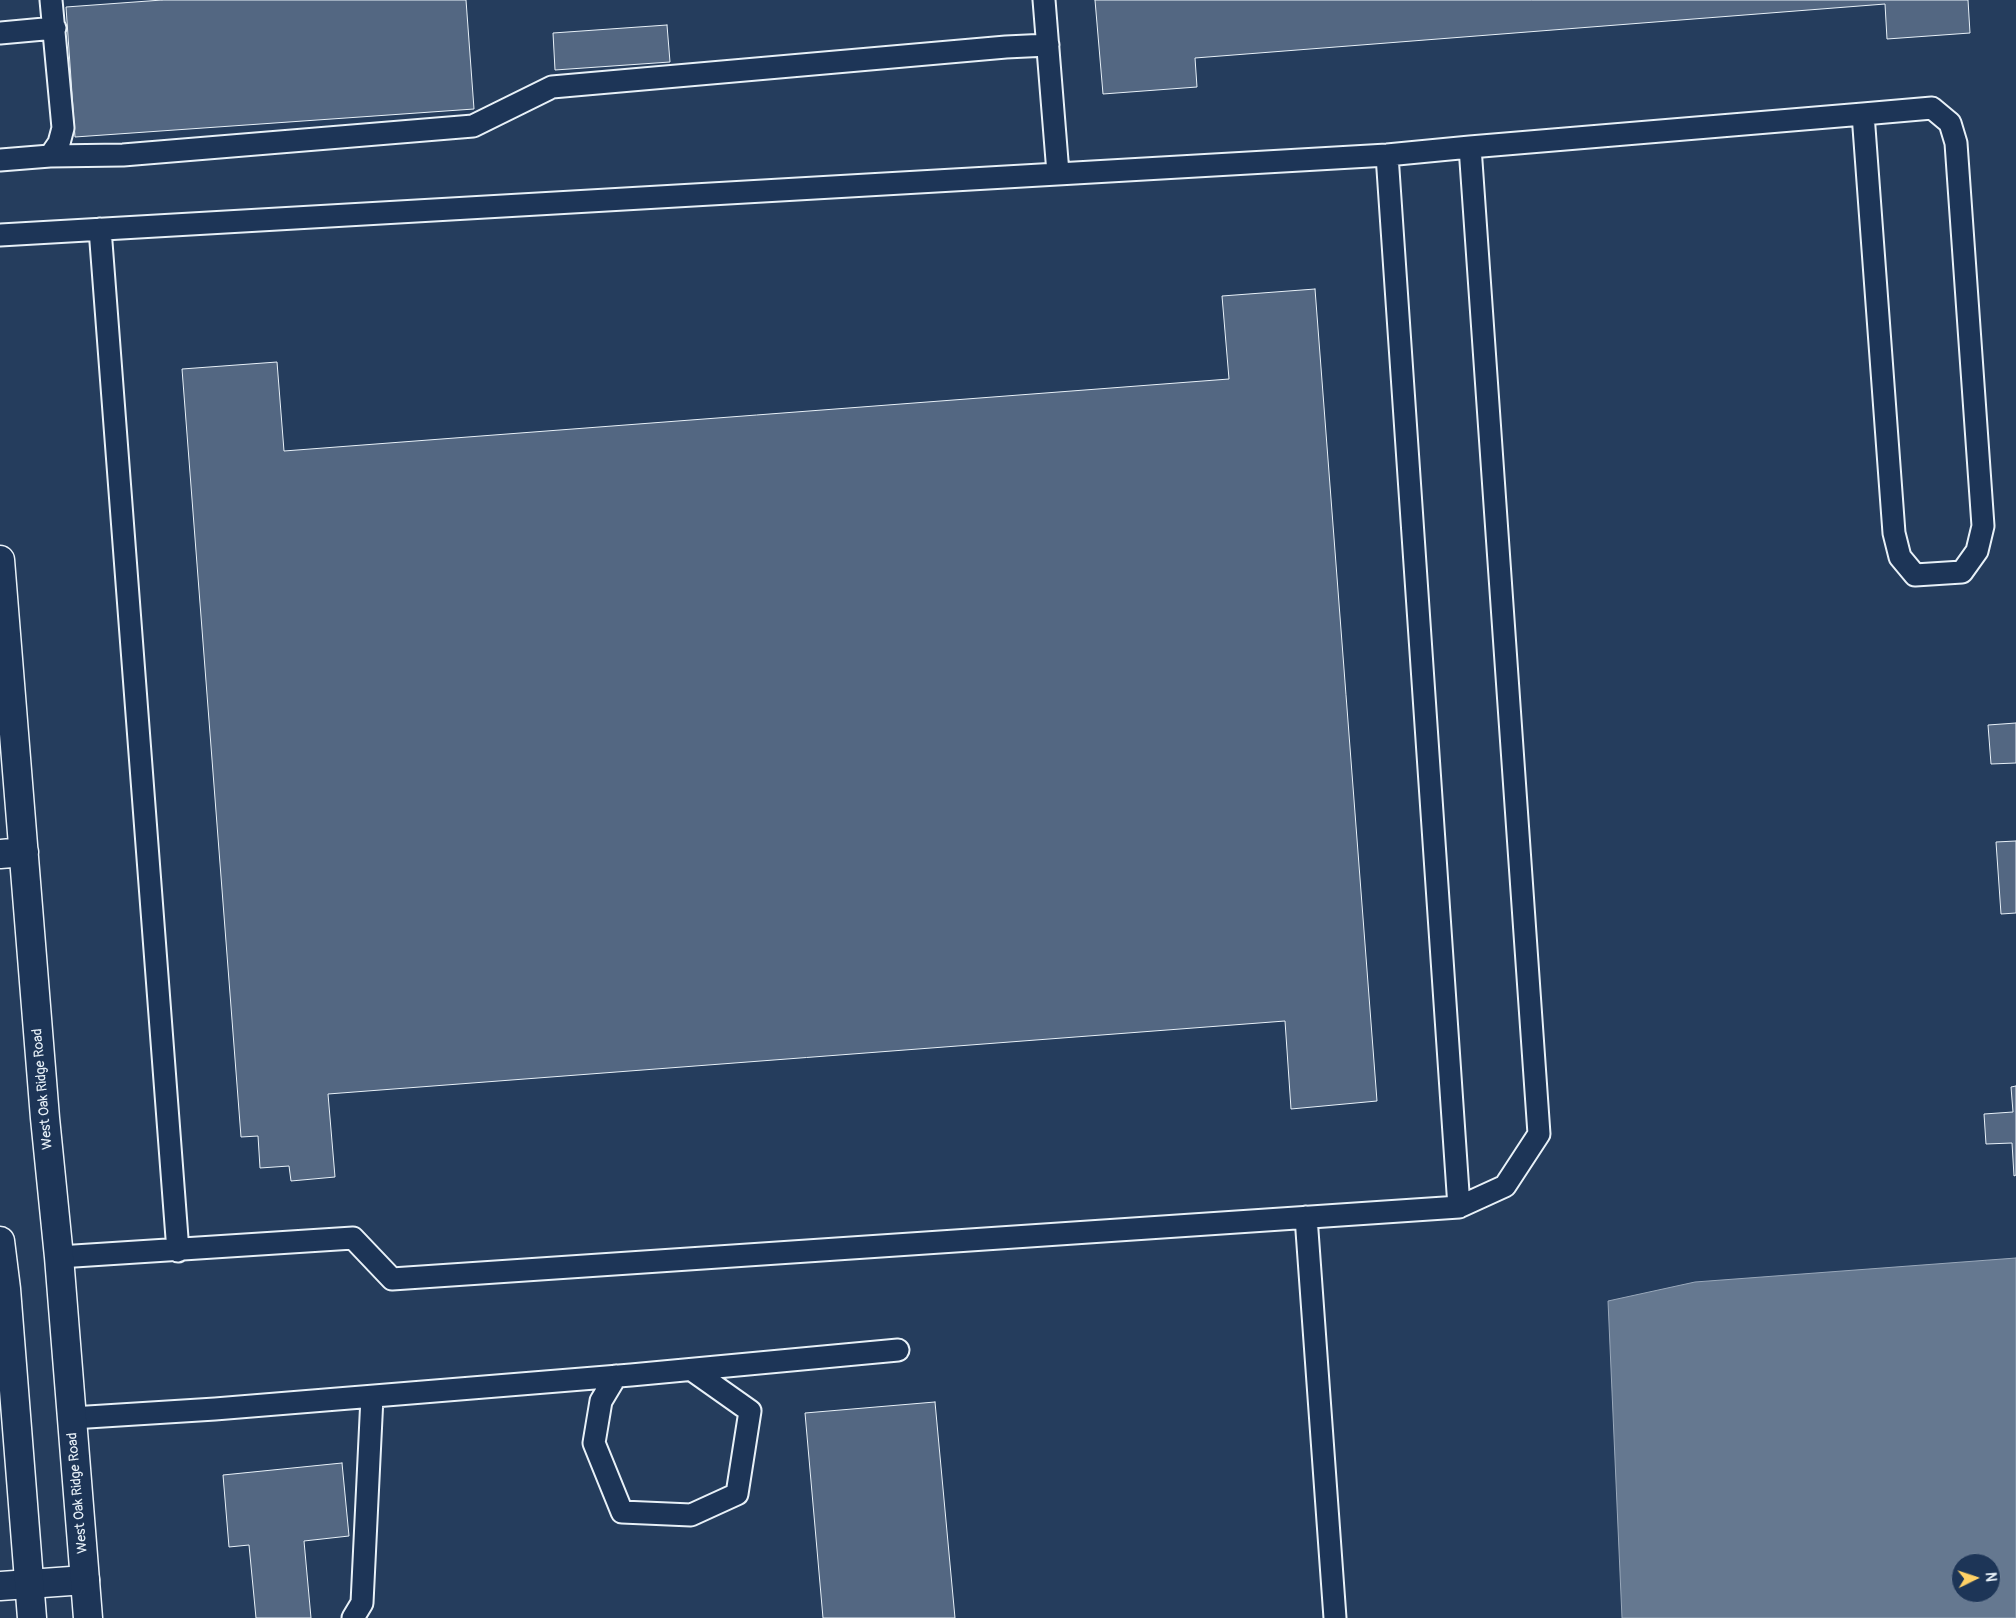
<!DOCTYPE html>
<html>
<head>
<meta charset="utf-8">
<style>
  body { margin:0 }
  #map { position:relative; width:2016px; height:1618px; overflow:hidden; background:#253d5d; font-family:Pangolin,sans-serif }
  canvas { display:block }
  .north { position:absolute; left:1951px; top:1553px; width:50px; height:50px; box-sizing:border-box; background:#1d3557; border:1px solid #6e8097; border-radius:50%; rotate:86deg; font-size:14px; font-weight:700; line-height:20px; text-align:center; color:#e8f1f8 }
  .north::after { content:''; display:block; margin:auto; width:18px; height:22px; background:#ffd166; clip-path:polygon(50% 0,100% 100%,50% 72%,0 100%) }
</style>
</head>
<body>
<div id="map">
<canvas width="2016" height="1618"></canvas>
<div class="north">N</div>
</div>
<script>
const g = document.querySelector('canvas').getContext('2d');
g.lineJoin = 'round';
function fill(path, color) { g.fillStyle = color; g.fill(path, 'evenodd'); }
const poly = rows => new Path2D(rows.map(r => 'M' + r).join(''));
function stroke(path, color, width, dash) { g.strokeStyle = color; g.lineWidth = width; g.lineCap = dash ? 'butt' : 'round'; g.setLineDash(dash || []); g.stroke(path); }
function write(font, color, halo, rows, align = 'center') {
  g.font = font + ' Pangolin,sans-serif'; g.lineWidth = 4; g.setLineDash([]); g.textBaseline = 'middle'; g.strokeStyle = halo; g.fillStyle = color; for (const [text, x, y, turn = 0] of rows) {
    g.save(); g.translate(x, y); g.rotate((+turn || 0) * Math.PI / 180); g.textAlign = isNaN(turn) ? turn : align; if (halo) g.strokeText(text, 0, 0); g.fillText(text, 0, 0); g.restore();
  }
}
const water = poly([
  [2016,1258,2016,1618,1622,1618,1608,1301,1695,1282,2016,1258],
  [1961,1563,1991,1563,1991,1593,1961,1593,1961,1563]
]);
const building = poly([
  [162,0,466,0,474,109,75,137,66,7,162,0],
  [1095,0,1968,0,1970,33,1887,39,1885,4,1195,58,1197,87,1103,94,1095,0],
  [667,25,670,62,555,70,553,33,667,25],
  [1315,289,1377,1101,1291,1109,1285,1021,328,1094,335,1177,291,1181,289,1166,260,1168,258,1136,241,1137,182,369,277,362,284,451,1229,379,1222,296,1315,289],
  [2016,723,2016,763,1991,764,1988,725,2016,723],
  [2016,841,2016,913,2001,914,1996,842,2016,841],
  [2016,1086,2016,1175,2014,1176,2012,1143,1986,1144,1984,1114,2013,1112,2011,1087,2016,1086],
  [935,1402,955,1618,823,1618,805,1413,935,1402],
  [342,1463,349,1536,304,1541,311,1618,256,1618,249,1545,229,1547,223,1475,342,1463]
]);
const service = poly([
  [1044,0,1058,173],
  [0,33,55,28],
  [1387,155,1459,1207],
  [50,156,59,143,63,128,51,0],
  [0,160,50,156,123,155,473,126,552,87,1006,47,1048,45],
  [100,229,178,1251],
  [0,235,1387,155,1470,147,1863,114,1932,108,1950,123,1956,143,1983,526,1977,551,1962,572,1915,575,1900,557,1894,533,1863,114],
  [1306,1217,1335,1618],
  [59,1257,353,1238,392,1279,1459,1207,1505,1186,1539,1134,1470,147],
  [616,1376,601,1401,594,1443,622,1512,691,1515,737,1494,750,1411,692,1370],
  [72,1418,215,1409,631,1375,898,1350],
  [353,1618,362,1603,372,1397]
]);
const minor = poly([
  [0,1586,85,1580]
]);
const tertiary = poly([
  [0,560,45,1118,59,1257,88,1618],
  [0,854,24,852],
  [0,1241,6,1289,32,1618]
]);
const streetNames = [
  ["West Oak Ridge Road",43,1089,-95],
  ["West Oak Ridge Road",78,1493,-95]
];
fill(water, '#657890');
stroke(water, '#99a8ba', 1);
fill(building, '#536782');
stroke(building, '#e8f1f8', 1);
stroke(service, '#e8f1f8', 25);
stroke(minor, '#e8f1f8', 31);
stroke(tertiary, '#e8f1f8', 31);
stroke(service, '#1d3557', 21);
stroke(minor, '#1d3557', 28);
stroke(tertiary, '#1d3557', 28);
write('14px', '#e8f1f8', '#1d3557', streetNames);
</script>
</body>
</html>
